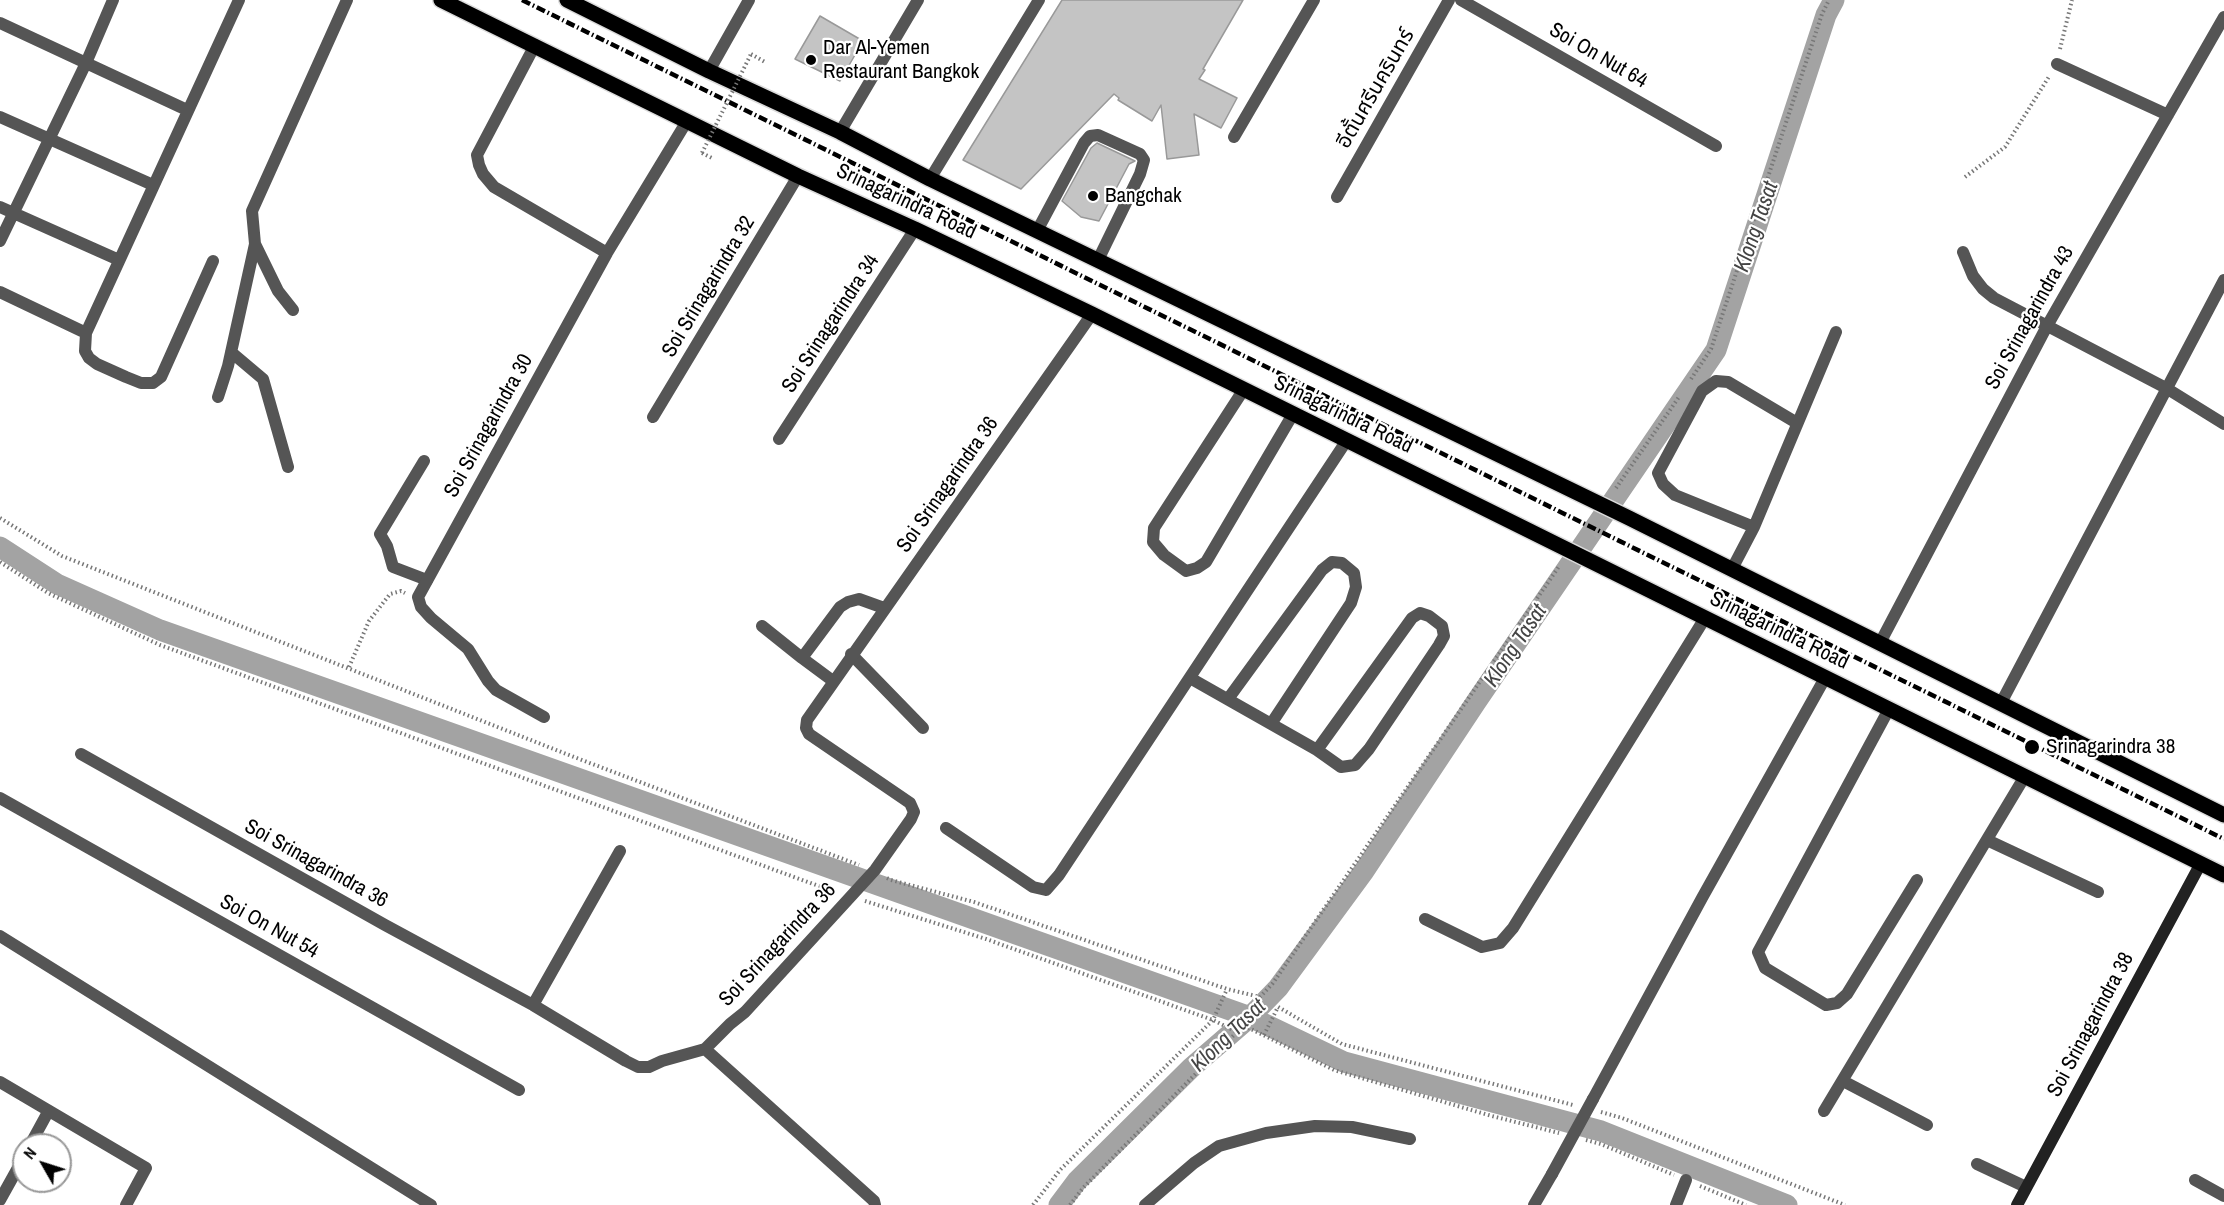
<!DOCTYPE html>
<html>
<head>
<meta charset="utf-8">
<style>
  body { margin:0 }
  #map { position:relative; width:2224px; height:1205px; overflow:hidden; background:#fff; font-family:"Archivo Narrow",sans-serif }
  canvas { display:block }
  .north { position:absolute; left:12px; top:1133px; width:60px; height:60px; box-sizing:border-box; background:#fff; border:2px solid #999; border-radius:50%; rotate:309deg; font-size:16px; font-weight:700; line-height:24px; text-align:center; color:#000 }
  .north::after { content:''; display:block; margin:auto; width:21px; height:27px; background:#000; clip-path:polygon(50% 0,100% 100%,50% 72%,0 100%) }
</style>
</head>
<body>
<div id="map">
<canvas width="2224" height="1205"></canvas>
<div class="north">N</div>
</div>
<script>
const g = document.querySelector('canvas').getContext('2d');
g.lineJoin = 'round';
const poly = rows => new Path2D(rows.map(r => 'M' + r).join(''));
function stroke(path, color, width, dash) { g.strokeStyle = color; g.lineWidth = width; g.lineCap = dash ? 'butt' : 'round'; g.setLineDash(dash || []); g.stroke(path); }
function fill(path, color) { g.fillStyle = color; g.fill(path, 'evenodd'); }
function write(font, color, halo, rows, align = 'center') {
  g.font = font + ' "Archivo Narrow","Noto Sans Thai",sans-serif'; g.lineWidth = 4.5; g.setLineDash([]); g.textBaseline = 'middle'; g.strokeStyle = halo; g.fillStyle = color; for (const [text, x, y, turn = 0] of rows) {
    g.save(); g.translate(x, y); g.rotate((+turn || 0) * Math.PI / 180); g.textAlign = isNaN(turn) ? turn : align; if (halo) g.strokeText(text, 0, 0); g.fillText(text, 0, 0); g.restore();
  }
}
const canal = poly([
  [0,547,57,584,160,630,1250,1017,1344,1062,1601,1131,1787,1205],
  [1059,1205,1077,1181,1191,1068,1250,1017,1278,988,1364,871,1476,702,1716,350,1826,15,1834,0]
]);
const building = poly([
  [1062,0,1243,0,1203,69,1205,70,1199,79,1237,98,1221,128,1194,114,1199,155,1167,159,1161,105,1152,121,1118,100,1119,98,1114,94,1021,189,963,160,1062,0],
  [820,16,863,41,840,81,795,59,820,16],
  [1097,143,1135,161,1129,164,1099,221,1081,217,1062,201,1091,148,1097,143]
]);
const path = poly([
  [2060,49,2072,0],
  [751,54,765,62],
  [702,153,714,159],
  [1965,177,2005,147,2050,75],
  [1691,379,1711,349,1822,14,1829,0],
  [1616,488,1679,397],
  [0,518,62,556,574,757,859,865],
  [0,562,48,593,160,645,835,892],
  [349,667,369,621,390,594,401,591,405,593],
  [887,878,891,880,974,902,1227,989,1260,997,1273,983,1560,565],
  [865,901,986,939,1213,1020,1237,1032],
  [1264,1035,1278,1007,1342,1044,1573,1105],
  [1601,1112,1622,1118,1845,1205],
  [1586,1140,1601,1144,1674,1175],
  [1700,1186,1746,1205],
  [1033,1205,1060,1170,1213,1020,1227,989],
  [1070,1205,1083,1188,1237,1032,1249,1028,1334,1070,1492,1116,1559,1133]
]);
const lane = poly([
  [0,23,187,110],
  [0,117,153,185],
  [0,207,119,260],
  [1037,231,1084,143,1090,136,1098,135,1140,154,1144,160,1140,174,1098,260],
  [0,241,86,63,113,0],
  [255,244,278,291,293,310],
  [213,261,161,377,153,383,141,383,126,377,97,364,89,358,85,351,86,333,239,0],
  [0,292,86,333],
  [231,352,263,379,288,467],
  [1244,389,1154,528,1153,542,1164,555,1186,571,1197,568,1206,562,1293,414],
  [218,397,228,366,255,244,252,211,347,0],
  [424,461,380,534,387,546,393,567,427,580],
  [851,654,923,728],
  [1190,678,1317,750,1341,767,1355,765,1369,749,1439,645,1444,636,1442,626,1429,616,1420,613,1412,618,1317,750],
  [1228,699,1322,570,1332,562,1342,563,1354,573,1356,587,1351,603,1271,724],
  [1889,709,1758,952,1765,968,1826,1005,1837,1003,1847,994,1917,880],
  [946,828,1033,887,1046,890,1059,875,1347,440],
  [1987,840,2098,892],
  [1425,919,1482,947,1500,943,1513,928,1705,618],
  [1843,1081,1927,1125],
  [1824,1111,2025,776],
  [2195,1180,2224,1196]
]);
const street = poly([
  [1461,0,1716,146],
  [535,45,477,155,479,165,483,174,494,187,607,253],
  [2057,64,2168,115],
  [709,71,749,0],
  [840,132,918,0],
  [1234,137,1314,0],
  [930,179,1039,0],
  [1337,197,1449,0],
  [1963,252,1973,276,1983,289,1994,298,2166,388,2224,424],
  [653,417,798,176],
  [779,439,915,229],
  [1754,527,1675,495,1663,484,1658,473,1702,391,1716,381,1728,382,1797,423],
  [1732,569,1754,527,1836,332],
  [762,626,802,658],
  [1880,643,2047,326,2224,17],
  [833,681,802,658,840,607,848,602,859,599,884,608],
  [2001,703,2224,280],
  [544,717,496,690,488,681,468,649,431,618,421,607,418,597,607,253,687,121],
  [81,754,385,925,533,1005,626,1061,638,1067,649,1067,662,1061,705,1049,730,1024,745,1012,875,870,911,819,914,812,910,803,809,734,806,728,807,720,1092,314],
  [0,798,519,1090],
  [0,936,431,1205],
  [533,1005,620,851],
  [705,1049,874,1201,875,1205],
  [0,1082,146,1168,126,1205],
  [1593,1099,1702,898,1825,678],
  [30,1145,48,1112],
  [1977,1164,2026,1187],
  [0,1200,24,1157],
  [1145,1205,1194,1163,1219,1146,1266,1133,1315,1126,1352,1127,1410,1139],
  [1534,1205,1552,1174],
  [1676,1205,1686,1180]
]);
const secondary = poly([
  [2017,1205,2201,863]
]);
const primary = poly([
  [441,0,798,176,915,229,1092,314,2224,875],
  [567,0,709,71,840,132,930,179,1629,518,2224,815]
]);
const rail = poly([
  [522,0,2224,839]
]);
const pathBridge = poly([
  [702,153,751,54]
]);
const streetBridge = poly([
  [1552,1174,1593,1099]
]);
const markers = [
  [811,60,6,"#000"],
  [1093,196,6,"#000"],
  [2032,747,8,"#000"]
];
const poiNames = [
  ["Dar Al-Yemen",823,48],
  ["Restaurant Bangkok",823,72],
  ["Bangchak",1105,196],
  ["Srinagarindra 38",2046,747]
];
const streetNames = [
  ["Soi On Nut 64",1598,56,30],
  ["อีตั้นศรีนครินทร์",1376,89,-60],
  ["Srinagarindra Road",906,202,25],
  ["Soi Srinagarindra 32",709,287,-59],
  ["Soi Srinagarindra 43",2030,318,-61],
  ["Soi Srinagarindra 34",831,324,-57],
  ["Srinagarindra Road",1343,415,26],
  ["Soi Srinagarindra 30",489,426,-61],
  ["Soi Srinagarindra 36",948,485,-55],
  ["Srinagarindra Road",1779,631,26],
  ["Soi Srinagarindra 36",316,864,29],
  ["Soi On Nut 54",269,927,29],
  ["Soi Srinagarindra 36",778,945,-47],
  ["Soi Srinagarindra 38",2091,1025,-62]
];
const waterNames = [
  ["Klong Tasat",1757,227,-71],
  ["Klong Tasat",1516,646,-56],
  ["Klong Tasat",1229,1036,-44]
];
stroke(canal, '#a3a3a3', 21);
fill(building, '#c4c4c4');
stroke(building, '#999', 1.5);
stroke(primary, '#dbdbdb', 18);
stroke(path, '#777', 4, [1.5, 3]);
stroke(lane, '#555', 12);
stroke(street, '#555', 12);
stroke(secondary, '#222', 12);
stroke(primary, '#000', 15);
stroke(rail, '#000', 4.5, [9, 3, 1.5, 3]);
stroke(pathBridge, '#777', 4, [1.5, 3]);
stroke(streetBridge, '#555', 12);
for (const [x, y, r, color] of markers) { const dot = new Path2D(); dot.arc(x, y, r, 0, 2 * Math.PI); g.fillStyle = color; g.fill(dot); stroke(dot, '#fff', 2); }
write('21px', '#000', '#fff', poiNames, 'left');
write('21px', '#000', '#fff', streetNames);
write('italic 22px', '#444', '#fff', waterNames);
</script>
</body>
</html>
